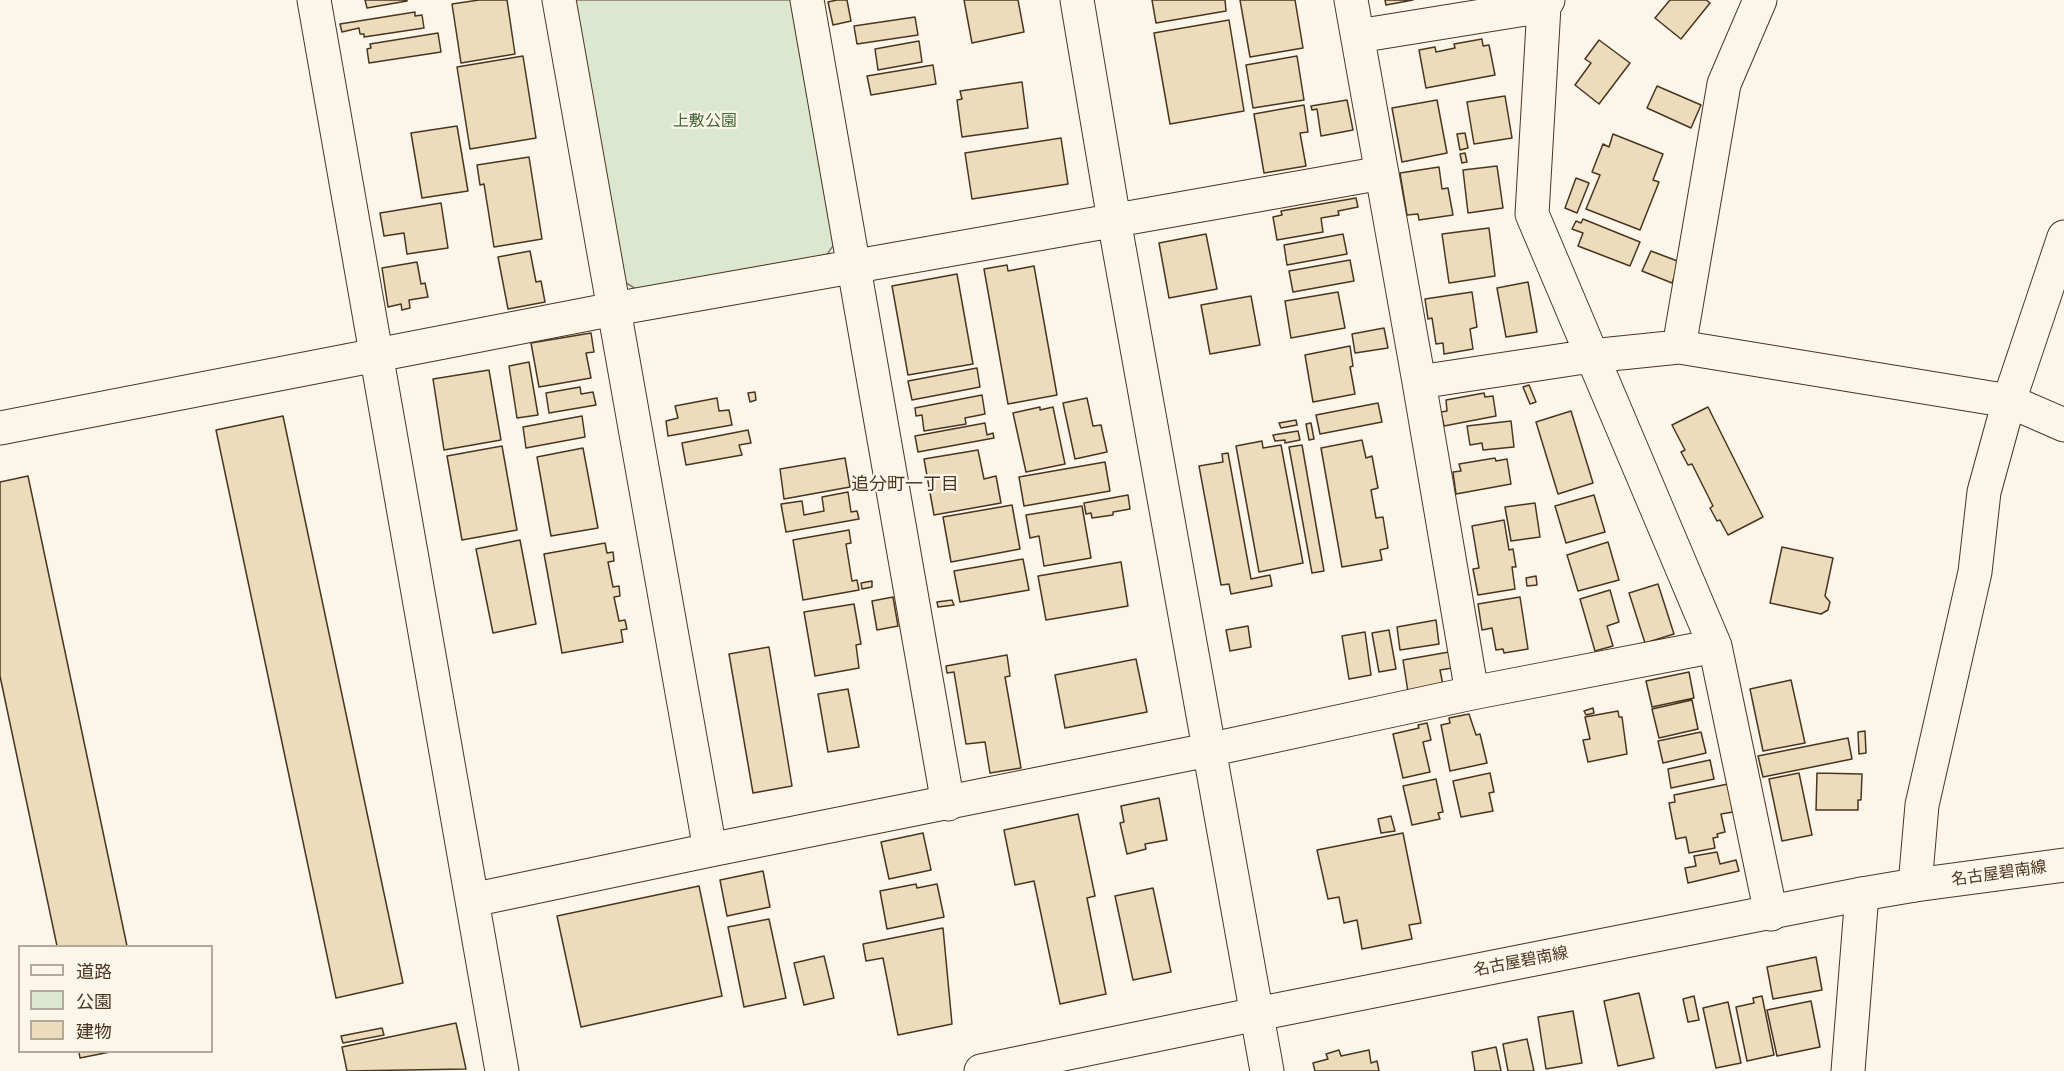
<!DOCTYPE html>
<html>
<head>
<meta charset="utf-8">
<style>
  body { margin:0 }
  #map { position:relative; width:2064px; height:1071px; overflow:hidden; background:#fbf6e9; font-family:"Space Grotesk","Noto Sans JP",sans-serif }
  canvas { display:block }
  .legend { position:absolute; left:18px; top:945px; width:195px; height:108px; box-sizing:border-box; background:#fbf6e9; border:2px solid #b4a999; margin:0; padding:8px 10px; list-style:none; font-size:18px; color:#4a3520 }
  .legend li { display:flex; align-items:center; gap:12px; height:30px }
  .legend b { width:30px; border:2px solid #b4a999 }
</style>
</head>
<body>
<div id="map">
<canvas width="2064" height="1071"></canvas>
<ul class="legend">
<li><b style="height:8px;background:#fbf6e9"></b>道路</li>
<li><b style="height:16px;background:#dce7d0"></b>公園</li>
<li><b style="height:16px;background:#ecdcbc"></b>建物</li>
</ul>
</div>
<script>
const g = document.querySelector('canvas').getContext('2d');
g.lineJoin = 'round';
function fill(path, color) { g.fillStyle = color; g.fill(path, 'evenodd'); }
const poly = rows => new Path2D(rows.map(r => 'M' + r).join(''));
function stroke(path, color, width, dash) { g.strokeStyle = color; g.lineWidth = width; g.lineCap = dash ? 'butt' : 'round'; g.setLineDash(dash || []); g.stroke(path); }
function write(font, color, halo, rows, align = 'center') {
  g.font = font + ' "Space Grotesk","Noto Sans JP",sans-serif'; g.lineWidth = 4.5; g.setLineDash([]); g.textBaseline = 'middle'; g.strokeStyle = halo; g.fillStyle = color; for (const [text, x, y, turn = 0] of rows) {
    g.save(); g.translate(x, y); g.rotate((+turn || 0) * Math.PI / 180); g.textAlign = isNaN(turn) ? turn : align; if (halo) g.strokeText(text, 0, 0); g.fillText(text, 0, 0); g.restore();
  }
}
const green = poly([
  [574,0,793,0,835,243,826,256,636,289,623,281,574,0]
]);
const building = poly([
  [365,0,407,0,407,1,367,8,365,0],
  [479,0,507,0,515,54,461,63,452,4,479,0],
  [837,0,847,0,851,21,833,25,828,2,837,0],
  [964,0,1018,0,1024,32,972,43,964,0],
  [1152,0,1225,0,1226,11,1156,23,1152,0],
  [1240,0,1295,0,1303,48,1250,57,1240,0],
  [1385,0,1413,0,1386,5,1385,0],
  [1670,0,1706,0,1710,3,1681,39,1655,18,1670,0],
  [415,12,415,16,422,15,424,28,364,37,364,34,360,34,359,28,342,32,340,24,415,12],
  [915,17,918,35,857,44,854,26,915,17],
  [1229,20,1244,111,1170,124,1154,33,1229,20],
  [438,33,441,52,369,63,367,49,371,48,370,44,438,33],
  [1482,39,1483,46,1489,45,1495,75,1426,88,1419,50,1435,47,1436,52,1455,48,1454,44,1482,39],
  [1599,40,1630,63,1599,104,1575,85,1591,63,1585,59,1599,40],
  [919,41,922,62,878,70,875,49,919,41],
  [523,56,536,138,470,149,457,67,523,56],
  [1297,56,1304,100,1253,108,1246,65,1297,56],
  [933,65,936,84,871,95,867,76,933,65],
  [1022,82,1028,128,962,137,957,100,962,99,960,91,1022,82],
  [1657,86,1701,105,1691,128,1647,108,1657,86],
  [1505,96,1512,138,1474,144,1467,102,1505,96],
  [1347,100,1353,130,1321,136,1317,109,1312,110,1311,106,1347,100],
  [1437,100,1447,153,1402,162,1392,108,1437,100],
  [1304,105,1308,132,1300,133,1306,166,1264,173,1254,114,1304,105],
  [457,126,468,191,422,198,411,133,457,126],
  [1465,133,1468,148,1460,150,1457,134,1465,133],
  [1613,134,1663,154,1653,180,1659,182,1640,230,1586,209,1600,175,1592,172,1603,144,1609,147,1613,134],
  [1061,138,1068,184,972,199,965,153,1061,138],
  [1465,153,1467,162,1462,163,1460,154,1465,153],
  [529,157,542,239,494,247,484,184,480,185,477,165,529,157],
  [1497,166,1503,208,1468,213,1463,170,1497,166],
  [1439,167,1442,189,1448,188,1453,215,1419,220,1418,214,1407,215,1400,173,1439,167],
  [1576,178,1589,183,1577,213,1565,208,1576,178],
  [1356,198,1358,207,1338,211,1339,215,1321,218,1323,232,1277,240,1273,217,1282,215,1281,211,1356,198],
  [441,203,448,248,407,254,404,233,384,236,380,213,441,203],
  [1583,219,1640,242,1630,266,1578,246,1583,233,1572,229,1576,221,1581,223,1583,219],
  [1489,228,1495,276,1449,283,1442,234,1489,228],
  [1206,234,1217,289,1169,298,1159,243,1206,234],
  [1343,234,1347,254,1287,265,1284,245,1343,234],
  [530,251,536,282,541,281,545,302,508,309,498,257,530,251],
  [1651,251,1680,262,1672,283,1642,271,1651,251],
  [1350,260,1354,281,1293,292,1289,271,1350,260],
  [417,262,421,284,425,283,428,297,409,300,410,308,402,310,401,304,388,307,382,268,417,262],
  [1007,265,1008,271,1034,266,1057,395,1008,404,984,269,1007,265],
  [957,274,973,364,908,375,892,286,957,274],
  [1528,282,1537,332,1506,337,1497,288,1528,282],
  [1338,292,1345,328,1291,338,1285,301,1338,292],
  [1472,292,1477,327,1470,329,1473,349,1444,354,1443,343,1436,344,1432,318,1428,319,1425,299,1472,292],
  [1251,296,1260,345,1210,354,1201,305,1251,296],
  [1384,328,1388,348,1355,353,1352,334,1384,328],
  [591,333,594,352,586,353,591,378,539,387,531,343,591,333],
  [1350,346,1353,366,1350,367,1355,394,1313,402,1305,355,1350,346],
  [529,362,538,415,517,418,509,366,529,362],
  [977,368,980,387,912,400,908,381,977,368],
  [489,370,501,440,444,450,433,379,489,370],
  [1529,385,1536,402,1530,404,1523,387,1529,385],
  [580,387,581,394,593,392,596,405,549,413,546,393,580,387],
  [755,392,756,400,750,402,748,393,755,392],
  [1484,393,1485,397,1493,396,1496,416,1444,426,1441,412,1447,411,1446,400,1484,393],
  [982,395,985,414,965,418,966,424,924,431,922,415,916,416,915,408,982,395],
  [717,398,719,411,729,410,732,425,668,436,666,421,678,418,675,406,717,398],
  [1087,398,1093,426,1101,425,1107,452,1075,459,1063,403,1087,398],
  [1378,403,1382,422,1320,434,1316,415,1378,403],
  [1040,407,1040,410,1053,407,1065,464,1026,472,1013,413,1040,407],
  [1708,407,1763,517,1728,535,1720,520,1717,521,1710,508,1713,506,1692,464,1688,465,1681,452,1685,450,1672,425,1708,407],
  [1571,411,1593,483,1558,494,1536,422,1571,411],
  [283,416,403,983,336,998,216,430,283,416],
  [582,416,585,437,526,448,523,427,582,416],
  [1296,420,1297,425,1281,428,1279,423,1296,420],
  [1511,421,1514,447,1483,450,1482,443,1470,445,1467,426,1511,421],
  [985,423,987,435,993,433,994,438,918,452,915,436,985,423],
  [1311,423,1314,439,1309,440,1306,424,1311,423],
  [748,430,751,443,739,445,742,455,686,465,682,443,748,430],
  [1298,431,1300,440,1285,443,1285,440,1275,441,1273,435,1298,431],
  [1362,440,1366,458,1372,456,1378,488,1371,490,1376,518,1383,517,1388,548,1380,550,1382,560,1342,567,1321,448,1362,440],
  [1262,441,1263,448,1281,445,1303,563,1259,572,1236,446,1262,441],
  [1302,445,1324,571,1312,573,1289,447,1302,445],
  [502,446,517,530,462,540,447,456,502,446],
  [583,448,598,528,551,536,537,457,583,448],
  [978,450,984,479,996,476,1001,503,934,515,924,459,978,450],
  [1228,453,1251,579,1270,575,1272,586,1231,594,1229,584,1221,585,1199,466,1223,462,1222,454,1228,453],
  [845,458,850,487,784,499,780,469,845,458],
  [1495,458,1496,461,1507,459,1511,484,1456,494,1453,472,1461,471,1459,464,1495,458],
  [1105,462,1110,491,1024,506,1019,477,1105,462],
  [28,476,127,946,57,946,0,676,0,482,28,476],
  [848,492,851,512,857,511,859,519,786,532,781,504,802,501,804,515,824,511,822,497,848,492],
  [1128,495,1130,509,1113,512,1113,515,1092,518,1091,513,1086,514,1084,503,1128,495],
  [1594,495,1605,532,1566,543,1555,506,1594,495],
  [1535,503,1540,537,1511,541,1505,507,1535,503],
  [1012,505,1020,549,951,562,943,517,1012,505],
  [1082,506,1091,558,1044,566,1039,536,1030,538,1026,515,1082,506],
  [1504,520,1509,550,1513,549,1516,567,1512,567,1515,589,1478,595,1473,569,1479,568,1472,526,1504,520],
  [849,530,851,543,846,544,852,581,857,580,859,590,803,600,793,540,849,530],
  [520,540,536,624,493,633,476,549,520,540],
  [1608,542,1619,580,1578,591,1567,555,1608,542],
  [605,543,607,553,613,552,614,561,608,562,613,587,619,586,620,596,614,597,619,621,625,620,627,629,621,630,623,642,562,653,544,554,605,543],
  [1782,547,1833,558,1825,596,1830,602,1828,610,1821,614,1770,603,1782,547],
  [1023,559,1029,590,960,602,954,571,1023,559],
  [1121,562,1128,606,1046,620,1038,576,1121,562],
  [1536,576,1537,585,1527,586,1526,578,1536,576],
  [872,581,872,587,862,589,861,583,872,581],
  [1658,584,1674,634,1645,643,1629,593,1658,584],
  [1610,590,1619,622,1607,626,1613,646,1595,651,1580,599,1610,590],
  [893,597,898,626,877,630,872,601,893,597],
  [1520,597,1528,649,1504,653,1503,649,1496,650,1492,628,1482,630,1478,604,1520,597],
  [952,600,954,605,938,607,937,602,952,600],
  [854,604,861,644,856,645,859,668,815,676,804,612,854,604],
  [1436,620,1439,644,1400,650,1397,627,1436,620],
  [1248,626,1251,647,1230,651,1226,630,1248,626],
  [1389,630,1396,669,1379,672,1372,633,1389,630],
  [1365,632,1371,675,1349,679,1342,636,1365,632],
  [769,647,792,786,753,793,729,654,769,647],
  [1449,652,1452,668,1440,670,1443,685,1408,692,1403,660,1449,652],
  [1007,655,1010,676,1005,677,1021,768,990,773,985,742,966,744,954,672,947,673,946,666,1007,655],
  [1136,659,1147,712,1065,728,1055,675,1136,659],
  [1689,672,1694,698,1652,707,1646,681,1689,672],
  [1791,680,1805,743,1763,751,1750,689,1791,680],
  [848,689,859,747,828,752,818,694,848,689],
  [1692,700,1698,729,1659,738,1652,709,1692,700],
  [1593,708,1594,713,1586,715,1584,711,1593,708],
  [1618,711,1619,717,1622,717,1627,754,1588,762,1583,740,1590,739,1585,717,1618,711],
  [1469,714,1476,735,1480,734,1487,763,1450,771,1441,725,1450,723,1449,718,1469,714],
  [1427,723,1431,740,1423,742,1430,772,1403,778,1393,734,1419,728,1418,725,1427,723],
  [1865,731,1866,753,1859,754,1858,732,1865,731],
  [1701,732,1706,753,1663,763,1658,741,1701,732],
  [1848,738,1852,759,1763,777,1758,756,1848,738],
  [1710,760,1714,779,1671,788,1668,769,1710,760],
  [1490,773,1494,792,1489,793,1493,811,1461,817,1453,781,1490,773],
  [1799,773,1812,835,1782,841,1769,779,1799,773],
  [1817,773,1862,774,1861,800,1858,800,1858,810,1816,810,1817,773],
  [1436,779,1443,812,1438,813,1440,819,1412,825,1403,786,1436,779],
  [1728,784,1733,812,1721,814,1725,832,1717,834,1718,837,1713,838,1715,848,1689,853,1686,837,1676,839,1669,803,1675,802,1674,795,1728,784],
  [1159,798,1167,840,1145,844,1146,849,1127,854,1120,823,1124,822,1121,806,1159,798],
  [1078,814,1095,896,1087,898,1106,994,1060,1004,1034,881,1015,885,1004,830,1078,814],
  [1391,816,1395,831,1381,833,1378,819,1391,816],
  [923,833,931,870,889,879,881,842,923,833],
  [1403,833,1421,923,1409,925,1412,939,1362,949,1357,920,1344,923,1339,897,1328,899,1317,850,1403,833],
  [1717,852,1720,864,1736,860,1739,871,1688,883,1685,868,1696,866,1694,856,1717,852],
  [763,871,770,907,727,916,720,880,763,871],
  [916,884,917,888,937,884,944,917,887,929,880,891,916,884],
  [699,886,722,996,581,1027,557,916,699,886],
  [1153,888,1171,972,1133,980,1115,896,1153,888],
  [769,919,786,998,744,1007,728,927,769,919],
  [943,928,952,1024,898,1035,883,958,866,961,863,944,943,928],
  [824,956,834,998,804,1005,794,963,824,956],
  [1816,957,1822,990,1773,999,1767,967,1816,957],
  [1639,993,1654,1058,1618,1066,1604,1001,1639,993],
  [1694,996,1699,1020,1688,1022,1683,999,1694,996],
  [1762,996,1774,1055,1747,1061,1736,1007,1754,1003,1753,998,1762,996],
  [1811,1001,1820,1047,1777,1056,1767,1010,1811,1001],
  [1728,1002,1741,1063,1716,1068,1703,1008,1728,1002],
  [1573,1011,1582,1063,1546,1069,1538,1017,1573,1011],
  [456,1023,466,1069,347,1071,342,1047,456,1023],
  [382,1028,384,1035,343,1043,341,1036,382,1028],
  [1527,1039,1534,1071,1508,1071,1503,1044,1527,1039],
  [1496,1047,1501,1071,1475,1071,1472,1052,1496,1047],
  [1339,1050,1341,1056,1369,1050,1371,1063,1377,1061,1379,1071,1315,1071,1313,1063,1328,1059,1326,1054,1339,1050],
  [79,1052,110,1052,80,1058,79,1052]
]);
const minor = poly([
  [314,0,502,1071],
  [559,0,710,850],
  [807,0,948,804],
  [1077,0,1114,220,1267,1071],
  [1351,0,1419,382,1472,693],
  [1548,0,1544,6,1532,214,1715,646,1771,914],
  [1358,36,1544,6],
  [1679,347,1724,84,1760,0],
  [1419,382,1591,356,1679,347,2009,401,2064,425],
  [0,428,614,309,1382,173],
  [1915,885,1922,805,1975,572,1984,492,2009,401,2064,237],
  [472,900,710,850,1208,750,1472,693,1715,646],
  [1848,1071,1862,894]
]);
const major = poly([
  [981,1071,1257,1014,1862,894,1915,885,2064,865]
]);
const parkNames = [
  ["上敷公園",705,122]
];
const streetNames = [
  ["名古屋碧南線",1999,874,-8],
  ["名古屋碧南線",1521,962,-11]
];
const neighbourhoodNames = [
  ["追分町一丁目",905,485]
];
fill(green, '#dce7d0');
stroke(green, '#887966', 1.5);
fill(building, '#ecdcbc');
stroke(building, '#4a3520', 1.5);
stroke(minor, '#4a3520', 35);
stroke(major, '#4a3520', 35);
stroke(minor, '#fbf6e9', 33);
stroke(major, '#fbf6e9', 33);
write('16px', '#436837', '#fbf6e9', parkNames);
write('16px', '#4a3520', '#fbf6e9', streetNames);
write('18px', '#4a3520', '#fbf6e9', neighbourhoodNames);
</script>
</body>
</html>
